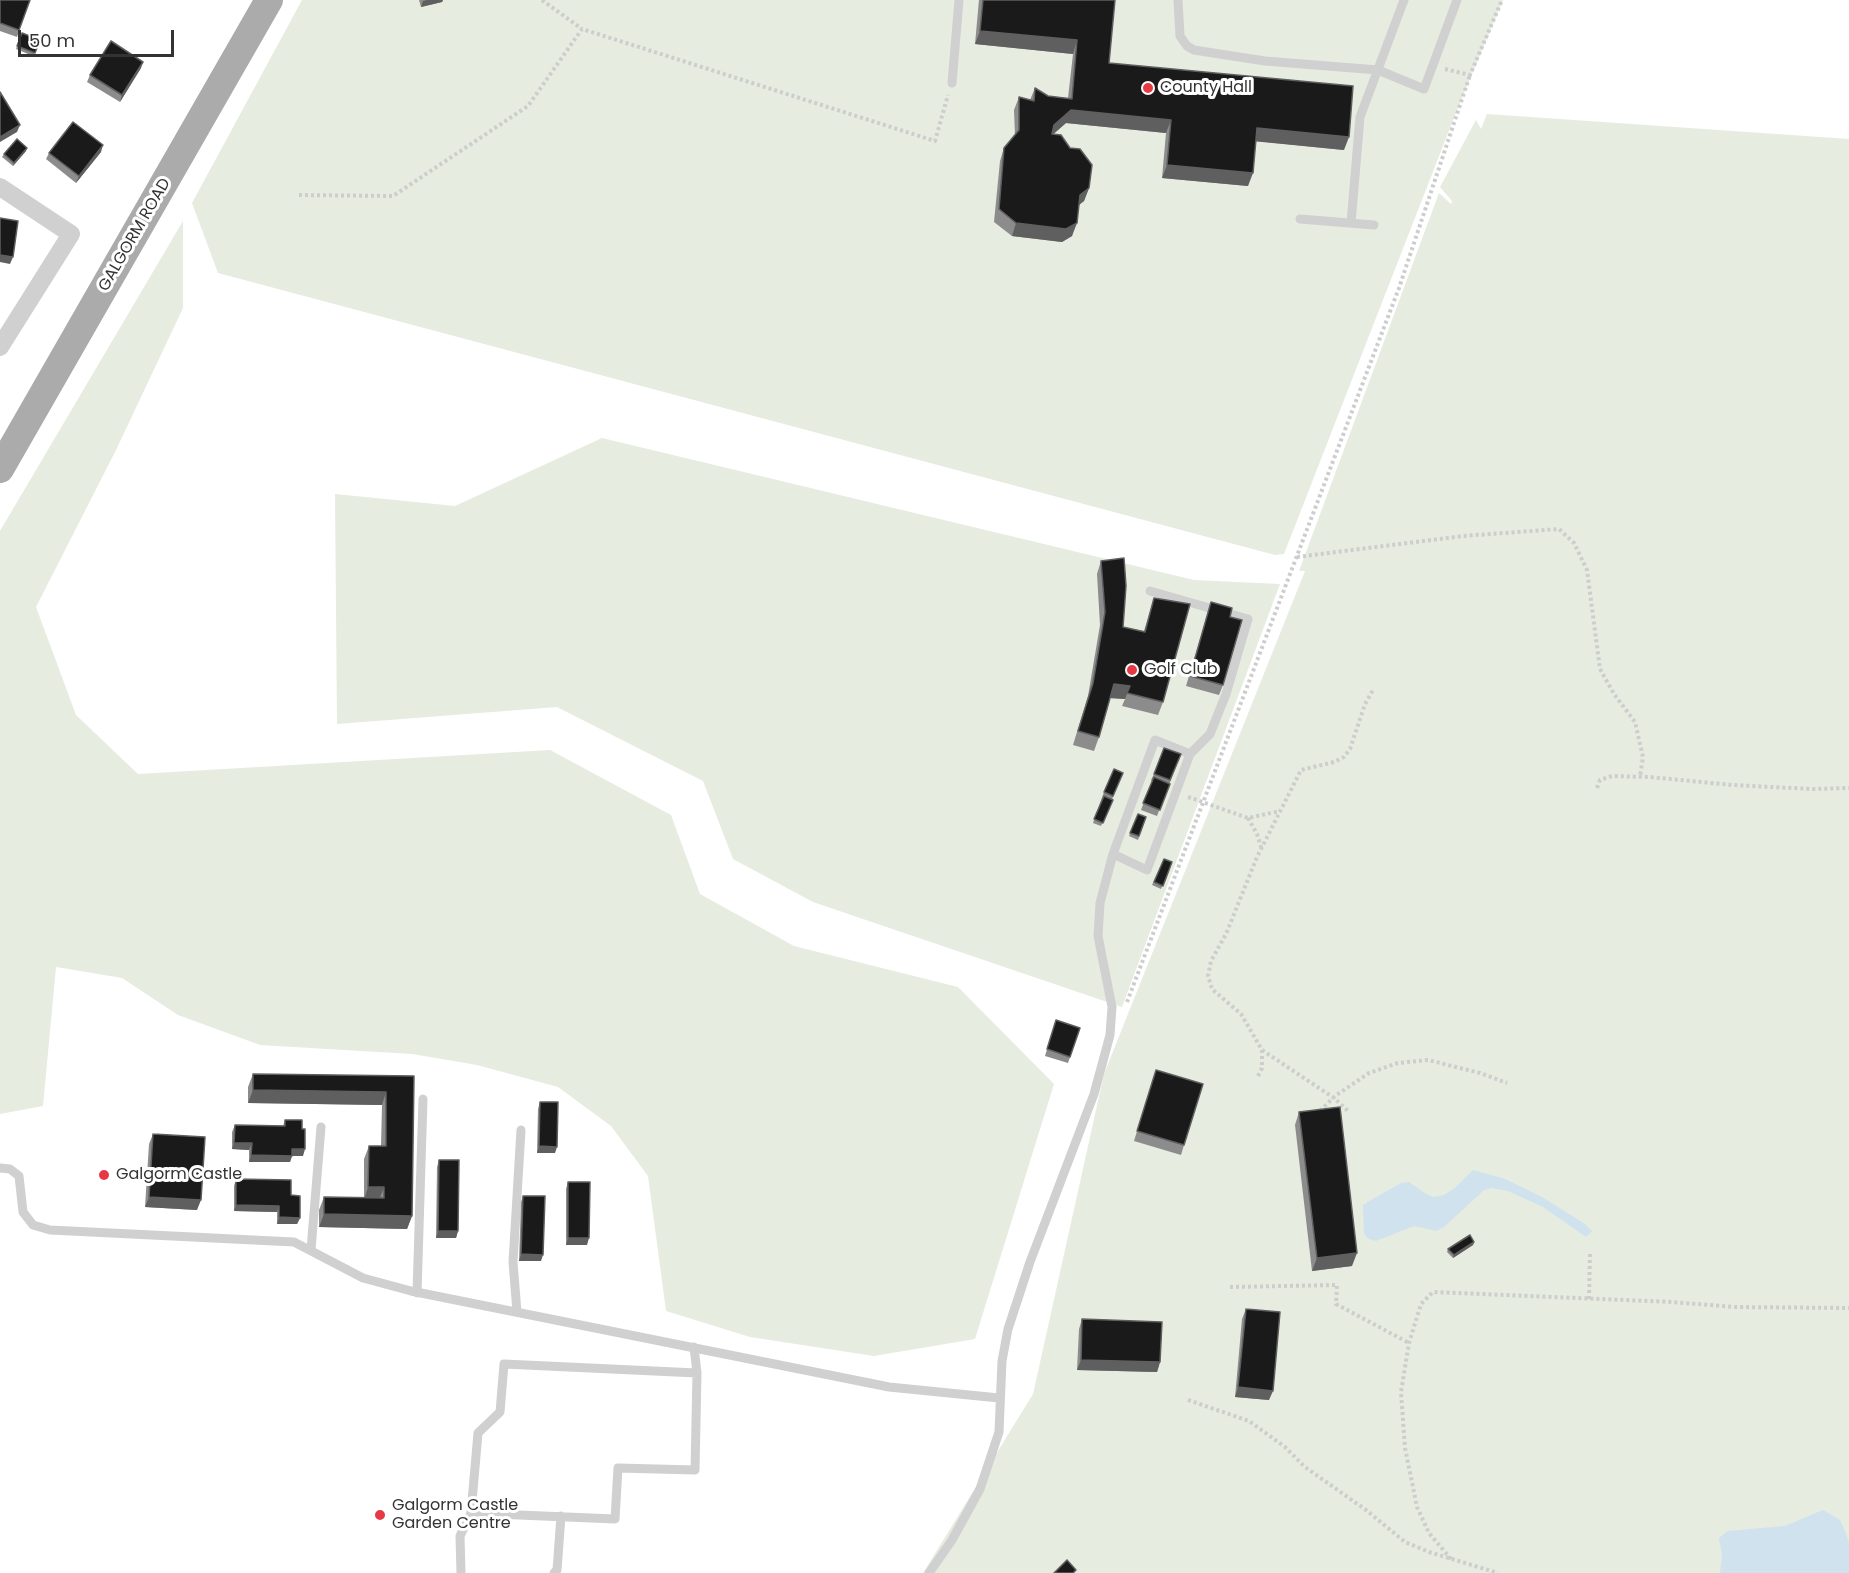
<!DOCTYPE html>
<html>
<head>
<meta charset="utf-8">
<style>
  body { margin:0 }
  #map { position:relative; width:1849px; height:1573px; overflow:hidden; background:#fff; font-family:Poppins,sans-serif }
  canvas { display:block }
  .scale { position:absolute; left:18px; top:30px; width:156px; height:27px; box-sizing:border-box; border:3px solid #333; border-top:0; padding-left:8px; font-size:18px; line-height:21px; white-space:nowrap; color:#333; -webkit-text-stroke:4px #fff; paint-order:stroke }
</style>
</head>
<body>
<div id="map">
<canvas width="1849" height="1573"></canvas>
<div class="scale">50 m</div>
</div>
<script>
const g = document.querySelector('canvas').getContext('2d');
g.lineJoin = 'round';
function fill(path, color) { g.fillStyle = color; g.fill(path, 'evenodd'); }
const poly = rows => new Path2D(rows.map(r => 'M' + r).join(''));
function stroke(path, color, width, dash) { g.strokeStyle = color; g.lineWidth = width; g.lineCap = dash ? 'butt' : 'round'; g.setLineDash(dash || []); g.stroke(path); }
function write(font, color, halo, rows, align = 'center') {
  g.font = font + ' Poppins,sans-serif'; g.lineWidth = 6; g.setLineDash([]); g.textBaseline = 'middle'; g.strokeStyle = halo; g.fillStyle = color; for (const [text, x, y, turn = 0] of rows) {
    g.save(); g.translate(x, y); g.rotate((+turn || 0) * Math.PI / 180); g.textAlign = isNaN(turn) ? turn : align; if (halo) g.strokeText(text, 0, 0); g.fillText(text, 0, 0); g.restore();
  }
}
const green = poly([
  [302,0,1503,0,1457,110,1284,554,1275,555,218,273,192,203],
  [1487,114,1849,139,1849,1573,923,1573,1033,1394,1104,1074,1305,571,1299,571,1439,193,1451,204,1452,201,1440,187,1476,120,1481,129],
  [183,221,183,308,116,450,36,607,76,715,138,774,550,750,671,815,700,894,794,946,958,987,1054,1084,975,1339,874,1356,750,1337,666,1311,648,1176,611,1126,558,1087,477,1065,412,1054,260,1045,178,1015,122,978,56,967,43,1106,0,1114,0,531],
  [602,438,1194,580,1280,584,1122,1007,813,902,733,859,703,781,557,707,337,724,335,494,455,506]
]);
const water = poly([
  [1473,1170,1505,1179,1542,1197,1585,1224,1592,1231,1586,1237,1543,1207,1508,1191,1492,1188,1484,1190,1444,1227,1436,1231,1414,1226,1376,1241,1369,1239,1364,1234,1363,1205,1371,1200,1401,1183,1409,1182,1426,1194,1434,1197,1444,1195,1455,1188],
  [1823,1510,1840,1520,1846,1534,1849,1543,1849,1573,1720,1573,1722,1555,1719,1538,1728,1531,1785,1526]
]);
const path = poly([
  [542,0,582,29],
  [1445,69,1470,75,1502,0],
  [299,195,393,196,528,106,582,29,935,141,948,95],
  [1297,557,1463,536,1559,529,1574,543,1587,570,1600,669,1614,694,1635,722,1643,757,1640,777],
  [1597,788,1600,780,1612,776,1650,777,1732,785,1813,789,1849,788],
  [1188,797,1248,818,1280,811],
  [1248,818,1257,834,1261,847],
  [1127,1002,1399,288,1470,75],
  [1262,1050,1334,1098,1348,1111],
  [1258,1076,1262,1068,1262,1050,1241,1014,1212,989,1208,976,1211,961,1226,934,1257,857,1301,770,1334,762,1344,757,1350,749,1365,704,1373,690],
  [1320,1111,1335,1096,1369,1073,1398,1063,1428,1060,1480,1073,1507,1083],
  [1230,1287,1337,1285,1336,1304,1409,1343],
  [1589,1299,1590,1253],
  [1188,1400,1249,1421,1285,1447,1305,1467,1366,1510,1405,1542,1429,1552,1498,1573],
  [1451,1559,1429,1533,1417,1507,1405,1448,1401,1392,1409,1343,1421,1304,1433,1292,1672,1302,1734,1307,1849,1308]
]);
const lane = poly([
  [1178,0,1180,36,1187,46,1194,50,1265,61,1378,70,1424,89,1457,0],
  [952,83,959,0],
  [1300,219,1374,225],
  [1351,223,1360,117,1404,0],
  [1113,854,1147,870,1190,754],
  [0,1168,10,1169,19,1176,23,1212,33,1225,50,1230,294,1242,363,1278,411,1291,889,1387,999,1398],
  [311,1250,321,1127],
  [417,1293,423,1099],
  [517,1312,513,1262,521,1130],
  [471,1513,478,1433,500,1412,504,1364,697,1373],
  [461,1573,460,1536,471,1513,615,1519,618,1468,695,1470,697,1373,694,1347],
  [554,1573,557,1570,561,1516],
  [929,1573,952,1540,980,1489,999,1432,1002,1361,1008,1329,1030,1262,1094,1094,1110,1035,1112,1007,1098,936,1100,903,1113,854,1155,740,1190,754,1210,734,1226,694,1248,619,1150,591]
]);
const street = poly([
  [0,187,71,234,0,347]
]);
const primary = poly([
  [0,469,269,0]
]);
const wall = poly([
  [0,0,30,0,17,37,0,31],
  [419,0,443,0,442,2,421,7],
  [979,0,1115,0,1109,63,1344,150,1256,141,1248,186,1162,178,1166,133,1066,123,1053,134,1089,188,1084,201,1079,205,1072,236,1062,242,1012,236,994,222,1000,161,1004,148,1015,136,1014,110,1019,97,1030,100,1035,88,1048,96,1068,98,1073,54,975,44],
  [22,33,40,40,33,56,16,49],
  [141,68,120,102,87,82,90,75],
  [26,151,13,166,2,157,4,154],
  [101,152,76,183,46,159,49,153],
  [1101,561,1123,627,1144,631,1154,598,1163,702,1158,715,1122,706,1125,699,1110,698,1099,737,1094,751,1073,745,1088,696,1100,625,1097,574],
  [1211,602,1223,685,1219,695,1186,686],
  [1181,754,1157,816,1141,810,1152,781,1151,780,1154,774],
  [1123,773,1101,826,1093,823,1104,792],
  [1138,814,1146,817,1138,840,1129,836],
  [1164,859,1172,862,1161,889,1152,885],
  [1056,1020,1080,1028,1068,1063,1045,1056],
  [1156,1070,1184,1145,1181,1155,1134,1141],
  [253,1074,414,1076,412,1216,407,1229,319,1227,319,1210,324,1197,364,1197,364,1159,369,1146,381,1146,382,1105,248,1103,248,1087],
  [540,1102,555,1153,537,1153,538,1109],
  [1299,1112,1352,1266,1312,1271,1295,1125],
  [285,1120,303,1156,292,1156,290,1162,249,1162,249,1150,232,1149,232,1132,235,1125,283,1126],
  [153,1134,197,1210,145,1207,149,1144],
  [439,1160,458,1231,456,1238,436,1238,437,1167],
  [236,1179,291,1195,300,1218,297,1224,277,1224,277,1212,234,1211,234,1186],
  [568,1182,587,1245,566,1245,566,1189],
  [523,1196,541,1261,519,1261,521,1202],
  [1474,1242,1473,1245,1453,1258,1447,1252,1448,1249],
  [1246,1309,1269,1400,1235,1397,1242,1319],
  [1082,1319,1160,1362,1157,1372,1077,1370,1079,1329]
]);
const shadedWall = poly([
  [427,0,443,0,442,2,421,7,423,1],
  [980,31,1077,40,1073,54,975,44],
  [143,62,141,68,120,102,122,95],
  [1071,110,1171,120,1166,133,1066,123,1049,138,1054,125],
  [20,125,17,132,0,142,0,137],
  [1257,128,1349,137,1344,150,1252,141],
  [103,145,101,152,76,183,79,176],
  [27,148,26,151,13,166,14,163],
  [1167,165,1253,173,1248,186,1162,178],
  [1089,188,1084,201,1075,208,1080,195],
  [1016,223,1077,223,1072,236,1062,242,1012,236],
  [0,255,13,257,10,264,0,262],
  [1114,684,1130,686,1125,699,1109,698],
  [253,1090,386,1092,382,1105,248,1103],
  [234,1143,252,1143,249,1150,232,1149],
  [539,1146,557,1147,555,1153,537,1153],
  [292,1149,305,1149,303,1156,292,1156,290,1162,249,1162,251,1155],
  [368,1187,384,1187,379,1200,364,1200],
  [149,1197,201,1200,197,1210,145,1207],
  [236,1205,279,1206,277,1212,234,1211],
  [324,1214,412,1216,407,1229,319,1227],
  [279,1217,300,1218,297,1224,277,1224],
  [438,1231,458,1231,456,1238,436,1238],
  [568,1238,589,1238,587,1245,566,1245],
  [1474,1242,1473,1245,1453,1258,1454,1255],
  [1357,1253,1352,1266,1312,1271,1317,1258],
  [521,1254,543,1255,541,1261,519,1261],
  [1081,1360,1160,1362,1157,1372,1077,1370],
  [1238,1387,1273,1391,1269,1400,1235,1397]
]);
const building = poly([
  [0,0,30,0,19,30,0,23,0,0],
  [983,0,1115,0,1109,63,1353,86,1349,137,1257,128,1253,173,1167,165,1171,120,1071,110,1054,125,1052,134,1061,135,1070,148,1080,149,1092,165,1089,188,1080,195,1077,223,1066,229,1016,223,999,209,1004,148,1019,130,1019,97,1034,101,1035,88,1048,96,1072,99,1077,40,980,31,983,0],
  [22,33,40,40,35,53,17,46,22,33],
  [111,41,143,62,122,95,90,75,111,41],
  [0,92,20,125,0,137,0,92],
  [73,122,103,145,79,176,49,153,73,122],
  [17,139,27,148,14,163,4,154,17,139],
  [0,218,18,221,13,257,0,255,0,218],
  [1124,558,1126,586,1123,627,1145,632,1154,598,1190,604,1163,702,1127,693,1130,686,1114,684,1099,737,1078,731,1093,683,1105,612,1101,561,1124,558],
  [1211,602,1232,608,1230,617,1242,620,1223,685,1190,676,1211,602],
  [1164,748,1181,754,1170,780,1154,774,1164,748],
  [1114,769,1123,773,1113,796,1104,792,1114,769],
  [1154,777,1170,784,1160,810,1143,803,1154,777],
  [1104,796,1113,800,1103,823,1094,819,1104,796],
  [1138,814,1146,817,1139,836,1130,833,1138,814],
  [1164,859,1172,862,1163,886,1154,882,1164,859],
  [1056,1020,1080,1028,1070,1057,1047,1049,1056,1020],
  [1156,1070,1203,1084,1184,1145,1137,1131,1156,1070],
  [253,1074,414,1076,412,1216,324,1214,324,1197,384,1198,384,1187,368,1187,369,1146,386,1146,386,1092,253,1090,253,1074],
  [540,1102,558,1102,557,1147,539,1146,540,1102],
  [1340,1107,1357,1253,1317,1258,1299,1112,1340,1107],
  [285,1120,302,1120,302,1129,305,1129,305,1149,292,1149,292,1156,251,1155,252,1143,234,1143,235,1125,285,1126,285,1120],
  [153,1134,205,1137,201,1200,149,1197,153,1134],
  [439,1160,459,1160,458,1231,438,1231,439,1160],
  [236,1179,291,1180,291,1195,300,1196,300,1218,279,1217,279,1206,236,1205,236,1179],
  [568,1182,590,1182,589,1238,568,1238,568,1182],
  [523,1196,545,1196,543,1255,521,1254,523,1196],
  [1470,1235,1474,1242,1454,1255,1448,1249,1470,1235],
  [1246,1309,1280,1312,1273,1391,1238,1387,1246,1309],
  [1082,1319,1162,1322,1160,1362,1081,1360,1082,1319],
  [1067,1560,1076,1570,1073,1573,1054,1573,1067,1560]
]);
const markers = [
  [1148,88,6,"#e63946"],
  [1132,670,6,"#e63946"],
  [104,1175,6,"#e63946"],
  [380,1515,6,"#e63946"]
];
const poiNames = [
  ["County Hall",1160,88],
  ["Golf Club",1144,670],
  ["Galgorm Castle",116,1175],
  ["Galgorm Castle",392,1506],
  ["Garden Centre",392,1524]
];
const streetNames = [
  ["GALGORM ROAD",135,235,-60]
];
fill(green, '#e6ecdf');
fill(water, '#cfe2ee');
stroke(path, '#cdcdcd', 4, [3, 3]);
stroke(lane, '#d0d0d0', 9);
stroke(street, '#d0d0d0', 18);
stroke(primary, '#ababab', 28);
fill(wall, '#8c8c8c');
fill(shadedWall, '#5f5f5f');
fill(building, '#1a1a1a');
stroke(building, '#5f5f5f', 1.5);
for (const [x, y, r, color] of markers) { const dot = new Path2D(); dot.arc(x, y, r, 0, 2 * Math.PI); g.fillStyle = color; g.fill(dot); stroke(dot, '#fff', 2); }
write('16px', '#333', '#fff', poiNames, 'left');
write('16px', '#333', '#fff', streetNames);
</script>
</body>
</html>
